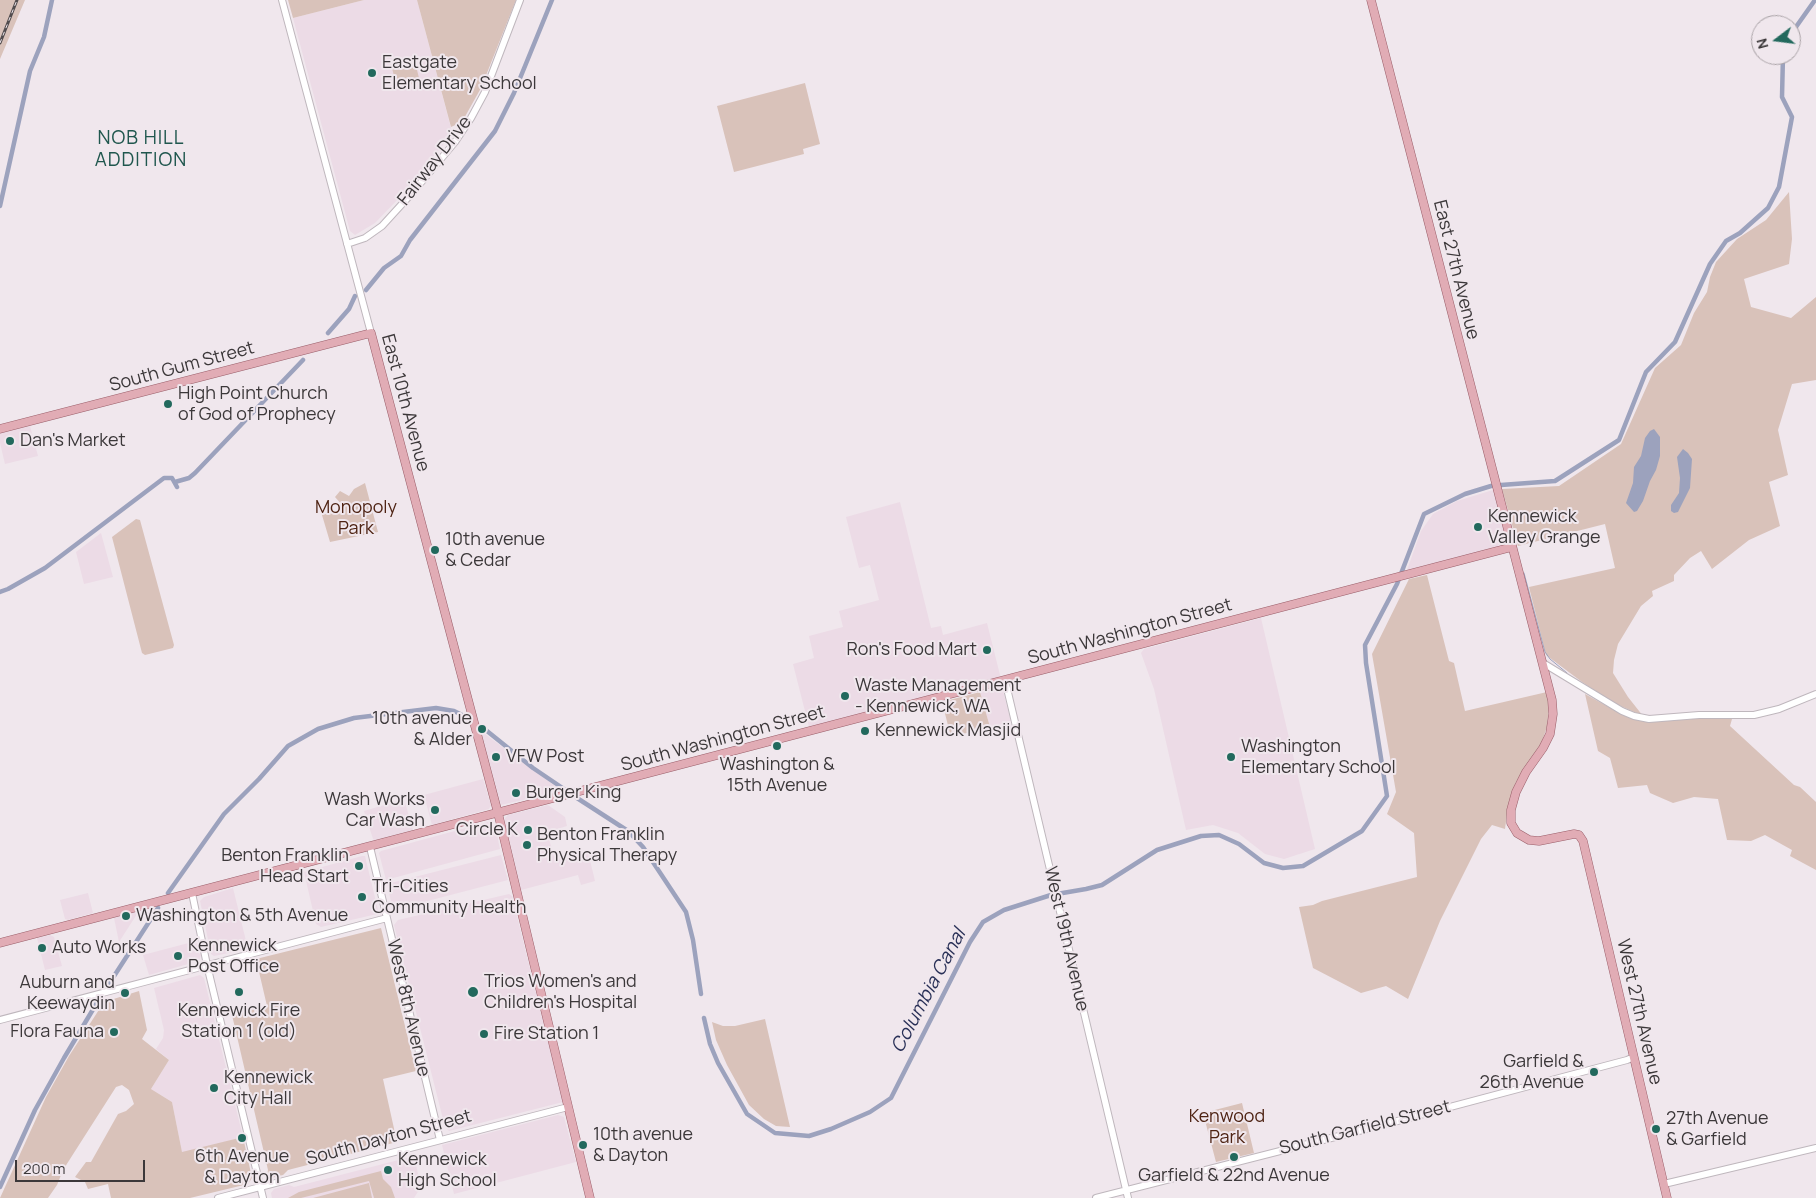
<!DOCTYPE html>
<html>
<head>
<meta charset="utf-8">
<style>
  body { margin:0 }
  #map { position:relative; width:1816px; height:1198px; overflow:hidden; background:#f0e7ed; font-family:Manrope,sans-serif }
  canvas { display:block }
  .north { position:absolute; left:1751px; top:15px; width:50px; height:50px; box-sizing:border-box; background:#f0e7ed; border:1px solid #a8a1a5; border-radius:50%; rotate:255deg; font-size:14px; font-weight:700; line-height:20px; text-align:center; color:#3c383a }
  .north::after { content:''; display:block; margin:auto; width:18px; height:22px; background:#22695d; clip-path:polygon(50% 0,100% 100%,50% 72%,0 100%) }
  .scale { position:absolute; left:15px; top:1160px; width:130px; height:22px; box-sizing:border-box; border:2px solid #3c383a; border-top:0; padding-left:6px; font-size:15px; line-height:18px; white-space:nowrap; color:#3c383a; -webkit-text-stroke:4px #f0e7ed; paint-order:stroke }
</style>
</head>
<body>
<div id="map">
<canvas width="1816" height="1198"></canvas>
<div class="north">N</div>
<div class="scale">200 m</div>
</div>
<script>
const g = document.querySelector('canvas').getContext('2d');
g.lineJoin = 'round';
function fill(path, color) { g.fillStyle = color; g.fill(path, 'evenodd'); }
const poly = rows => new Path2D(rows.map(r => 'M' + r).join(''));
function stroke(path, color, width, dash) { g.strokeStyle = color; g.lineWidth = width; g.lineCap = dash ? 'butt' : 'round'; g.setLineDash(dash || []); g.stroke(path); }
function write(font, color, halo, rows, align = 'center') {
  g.font = font + ' Manrope,sans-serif'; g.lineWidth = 4; g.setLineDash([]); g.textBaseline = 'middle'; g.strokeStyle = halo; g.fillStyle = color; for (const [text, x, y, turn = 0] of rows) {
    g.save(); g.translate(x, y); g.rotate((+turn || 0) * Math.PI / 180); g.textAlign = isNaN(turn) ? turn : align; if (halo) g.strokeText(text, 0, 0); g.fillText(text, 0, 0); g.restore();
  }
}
const built = poly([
  [364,0,417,0,451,128,443,145,401,196,375,223,355,235,350,231,293,18],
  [30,426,38,456,5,464,0,443,0,433],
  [1493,490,1504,533,1503,542,1496,547,1407,570,1421,531,1433,514,1457,501],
  [900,502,931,628,941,626,943,635,987,623,1000,675,999,677,809,727,793,664,814,658,809,636,843,627,839,611,879,600,870,565,859,568,846,517],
  [101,533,113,577,84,584,76,552],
  [1261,618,1315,849,1284,859,1265,854,1238,833,1213,825,1186,830,1154,689,1141,653,1144,649],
  [997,687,1001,688,1003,691,1011,722,990,727,980,692],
  [481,731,562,791,501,805],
  [483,779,491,805,489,809,432,825,424,795],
  [404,799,413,830,375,840,373,839,364,811],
  [548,805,565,817,567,826,547,832,555,860,588,852,595,881,581,885,578,875,521,890,505,821,505,818,508,815],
  [488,822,495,825,500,849,386,880,379,853,381,851],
  [501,855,508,880,393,910,387,884],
  [362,856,365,856,378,910,377,914,321,927,316,924,304,872],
  [233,888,248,949,214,956,211,954,200,901,204,897],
  [88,893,93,913,68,920,65,919,60,900],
  [509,894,512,896,563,1102,449,1131,445,1127,394,925,398,920],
  [139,911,119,942,114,918],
  [50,935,54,937,62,966,45,970,37,938],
  [196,941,199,953,201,955,199,961,149,975,143,955],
  [200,975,204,978,243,1137,182,1153,172,1102,151,1089,169,1060,156,1049,163,1038,164,1030,154,988],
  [558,1115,564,1117,576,1162,454,1194,442,1145],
  [414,1156,421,1187,414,1198,272,1198,271,1193,274,1189,289,1185,294,1187]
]);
const green = poly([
  [0,0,25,0,0,59],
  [288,0,364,0,293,18],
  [417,0,516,0,481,88,462,122,451,127],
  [415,62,420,82,397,88,392,68],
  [805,83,820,144,803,149,804,154,734,172,717,106],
  [1789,192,1792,239,1789,264,1744,279,1751,307,1791,318,1816,297,1816,380,1792,384,1778,430,1788,475,1769,482,1780,526,1749,540,1712,569,1701,551,1690,558,1674,575,1674,581,1652,591,1653,596,1641,606,1618,644,1614,660,1613,673,1628,697,1643,716,1614,703,1582,682,1546,655,1529,587,1615,568,1605,524,1518,546,1502,489,1559,486,1621,444,1655,368,1681,345,1694,313,1707,292,1710,277,1716,262,1737,239,1766,220],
  [365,483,378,532,330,542,322,515,337,511,342,505,335,497,340,491,349,496,354,489],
  [136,519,140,520,174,645,173,648,145,655,142,653,112,537],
  [1427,575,1449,661,1454,663,1465,711,1547,692,1549,706,1547,727,1540,747,1516,782,1508,806,1505,829,1492,825,1481,839,1440,921,1408,999,1386,986,1361,993,1313,968,1299,907,1313,905,1322,901,1417,877,1414,833,1387,814,1396,792,1372,654,1409,579],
  [980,692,990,727,951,737,942,702],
  [1585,694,1625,716,1648,722,1707,718,1732,719,1730,726,1794,785,1800,787,1816,802,1816,870,1790,856,1792,850,1765,835,1751,841,1727,840,1718,799,1694,797,1673,803,1650,793,1647,785,1618,788,1610,758,1598,751],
  [381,928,416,1071,383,1079,397,1142,288,1170,283,1175,271,1178,267,1176,268,1170,232,1015,267,1006,256,959],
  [139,991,147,1030,142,1039,169,1060,151,1089,172,1102,182,1152,243,1137,252,1178,248,1184,190,1198,111,1198,108,1184,88,1189,85,1182,75,1177,86,1162,91,1162,118,1114,126,1111,134,1104,129,1090,122,1085,116,1087,63,1170,57,1185,48,1198,0,1198,46,1097,69,1056,104,1002],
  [765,1019,790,1127,776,1126,764,1119,749,1105,727,1065,716,1040,712,1022,723,1026,735,1026],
  [1242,1103,1254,1153,1216,1162,1203,1113],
  [381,1171,383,1179,391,1187,395,1198,374,1198,369,1181,301,1198,288,1198,299,1192],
  [369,1183,372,1198,313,1198]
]);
const water = poly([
  [1654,429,1660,437,1660,456,1656,470,1650,481,1643,501,1637,511,1634,512,1626,503,1633,483,1634,467,1641,456,1645,438,1650,431],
  [1683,449,1688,453,1692,459,1690,488,1678,512,1674,513,1671,511,1671,505,1679,493,1680,478,1677,457]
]);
const stream = poly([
  [1524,573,1545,652,1550,659,1567,673]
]);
const canal = poly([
  [1791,34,1815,0],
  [0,206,30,71,44,37,52,0],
  [366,290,384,268,401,256,410,240,495,131,514,93,552,0],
  [328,333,349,309,355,296],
  [175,482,189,478,195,473,303,360],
  [1501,485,1555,481,1619,440,1646,372,1675,342,1710,264,1726,241,1740,233,1768,208,1779,187,1792,117,1782,97,1783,55],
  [0,592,8,589,45,568,164,478,172,478,177,487],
  [482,727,533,768,564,789],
  [577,798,628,831,643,847,686,912,693,940,701,994],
  [168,893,224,814,259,779,288,746,318,729,354,718,436,708,454,711,466,717],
  [107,987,158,908],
  [704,1018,710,1044,718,1063,747,1114,775,1133,809,1136,831,1129,870,1112,891,1098,970,942,983,922,1004,910,1051,895,1086,889,1102,885,1157,850,1201,836,1219,835,1239,844,1264,863,1283,868,1303,866,1362,831,1387,796,1366,663,1365,645,1397,584,1424,514,1465,494,1491,486],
  [0,1187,35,1110,64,1058,98,1001]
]);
const minor = poly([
  [282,0,371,333],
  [347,244,365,238,382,226,413,192,455,142,471,118,485,92,520,0],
  [1543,663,1622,711,1634,716,1649,719,1699,715,1754,715,1779,709,1816,694],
  [1005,680,1128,1198],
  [370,847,440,1140],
  [192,893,207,965,263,1198],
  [0,1020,387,918],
  [1664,1184,1816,1148],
  [218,1198,568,1107],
  [1096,1198,1386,1124,1627,1060,1634,1057]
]);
const major = poly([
  [1371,0,1552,700,1553,714,1550,734,1543,748,1526,772,1516,792,1511,810,1511,823,1517,833,1529,840,1539,841,1574,834,1579,835,1583,841,1667,1198],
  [0,429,371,333,498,813,590,1198],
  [0,943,1512,547]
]);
const rail = poly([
  [0,43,17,0]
]);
const markers = [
  [372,73,5,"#22695d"],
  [168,404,5,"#22695d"],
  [10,441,5,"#22695d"],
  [1478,527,5,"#22695d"],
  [435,550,5,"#22695d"],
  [987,650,5,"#22695d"],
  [845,696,5,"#22695d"],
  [482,729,5,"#22695d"],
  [865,731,5,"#22695d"],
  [777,746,5,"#22695d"],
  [496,757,5,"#22695d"],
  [1231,757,5,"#22695d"],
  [516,793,5,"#22695d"],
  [435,810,5,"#22695d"],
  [528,830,5,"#22695d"],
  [527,845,5,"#22695d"],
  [359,866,5,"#22695d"],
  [362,897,5,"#22695d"],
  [126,916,5,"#22695d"],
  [42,948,5,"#22695d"],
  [178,956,5,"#22695d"],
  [239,992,5,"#22695d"],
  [473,992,6,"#22695d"],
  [125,993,5,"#22695d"],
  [114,1032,5,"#22695d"],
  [484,1034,5,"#22695d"],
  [1594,1072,5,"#22695d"],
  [214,1088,5,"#22695d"],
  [1656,1129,5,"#22695d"],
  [242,1138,5,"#22695d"],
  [583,1145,5,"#22695d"],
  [1234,1157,5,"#22695d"],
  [388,1170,5,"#22695d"]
];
const poiNames = [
  ["Eastgate",382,63],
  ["Elementary School",382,84],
  ["High Point Church",178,394],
  ["of God of Prophecy",178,415],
  ["Dan's Market",20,441],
  ["Kennewick",1488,517],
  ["Valley Grange",1488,538],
  ["10th avenue",445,540],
  ["& Cedar",445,561],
  ["Ron's Food Mart",977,650,"right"],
  ["Waste Management",855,686],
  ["- Kennewick, WA",855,707],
  ["10th avenue",472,719,"right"],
  ["& Alder",472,740,"right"],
  ["Kennewick Masjid",875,731],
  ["Washington",1241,747],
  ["Elementary School",1241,768],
  ["VFW Post",506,757],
  ["Washington &",777,765,"center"],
  ["15th Avenue",777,786,"center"],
  ["Burger King",526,793],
  ["Wash Works",425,800,"right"],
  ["Car Wash",425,821,"right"],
  ["Circle K",518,830,"right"],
  ["Benton Franklin",537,835],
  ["Physical Therapy",537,856],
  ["Benton Franklin",349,856,"right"],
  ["Head Start",349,877,"right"],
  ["Tri-Cities",372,887],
  ["Community Health",372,908],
  ["Washington & 5th Avenue",136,916],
  ["Kennewick",188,946],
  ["Post Office",188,967],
  ["Auto Works",52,948],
  ["Trios Women's and",484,982],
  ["Children's Hospital",484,1003],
  ["Auburn and",115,983,"right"],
  ["Keewaydin",115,1004,"right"],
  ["Kennewick Fire",239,1011,"center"],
  ["Station 1 (old)",239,1032,"center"],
  ["Flora Fauna",104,1032,"right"],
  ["Fire Station 1",494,1034],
  ["Garfield &",1584,1062,"right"],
  ["26th Avenue",1584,1083,"right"],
  ["Kennewick",224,1078],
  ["City Hall",224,1099],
  ["27th Avenue",1666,1119],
  ["& Garfield",1666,1140],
  ["10th avenue",593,1135],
  ["& Dayton",593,1156],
  ["6th Avenue",242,1157,"center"],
  ["& Dayton",242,1178,"center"],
  ["Kennewick",398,1160],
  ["High School",398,1181],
  ["Garfield & 22nd Avenue",1234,1176,"center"]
];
const streetNames = [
  ["Fairway Drive",435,161,-52],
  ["East 27th Avenue",1456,270,76],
  ["South Gum Street",182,367,-15],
  ["East 10th Avenue",405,403,75],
  ["South Washington Street",1130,632,-15],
  ["South Washington Street",723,739,-15],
  ["West 19th Avenue",1066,939,77],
  ["West 8th Avenue",408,1008,77],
  ["West 27th Avenue",1639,1012,77],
  ["South Garfield Street",1365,1128,-14],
  ["South Dayton Street",389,1138,-15]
];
const parkNames = [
  ["Monopoly",356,508],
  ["Park",356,529],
  ["Kenwood",1227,1117],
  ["Park",1227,1138]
];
const neighbourhoodNames = [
  ["NOB HILL",141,139],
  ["ADDITION",141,161]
];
const waterNames = [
  ["Columbia Canal",929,991,-62]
];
fill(built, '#ecdbe6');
fill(green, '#d9c2ba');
fill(water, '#9ca2bd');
stroke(stream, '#9ca2bd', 1);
stroke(canal, '#9ca2bd', 4.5);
stroke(minor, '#bfb7bd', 8);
stroke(major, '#9a5f6a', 9);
stroke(minor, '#fff', 6);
stroke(major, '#e1acb5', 8);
stroke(rail, '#514c4e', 3);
stroke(rail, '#f0e7ed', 1, [4]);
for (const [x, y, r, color] of markers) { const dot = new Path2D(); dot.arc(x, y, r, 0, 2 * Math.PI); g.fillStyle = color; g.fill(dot); stroke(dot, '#f0e7ed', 2); }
write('18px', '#3c383a', '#f0e7ed', poiNames, 'left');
write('18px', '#3c383a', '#f0e7ed', streetNames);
write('18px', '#4e2313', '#f0e7ed', parkNames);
g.letterSpacing = '1px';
write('19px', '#20574e', '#f0e7ed', neighbourhoodNames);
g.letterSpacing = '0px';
write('italic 19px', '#293057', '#f0e7ed', waterNames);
</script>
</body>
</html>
